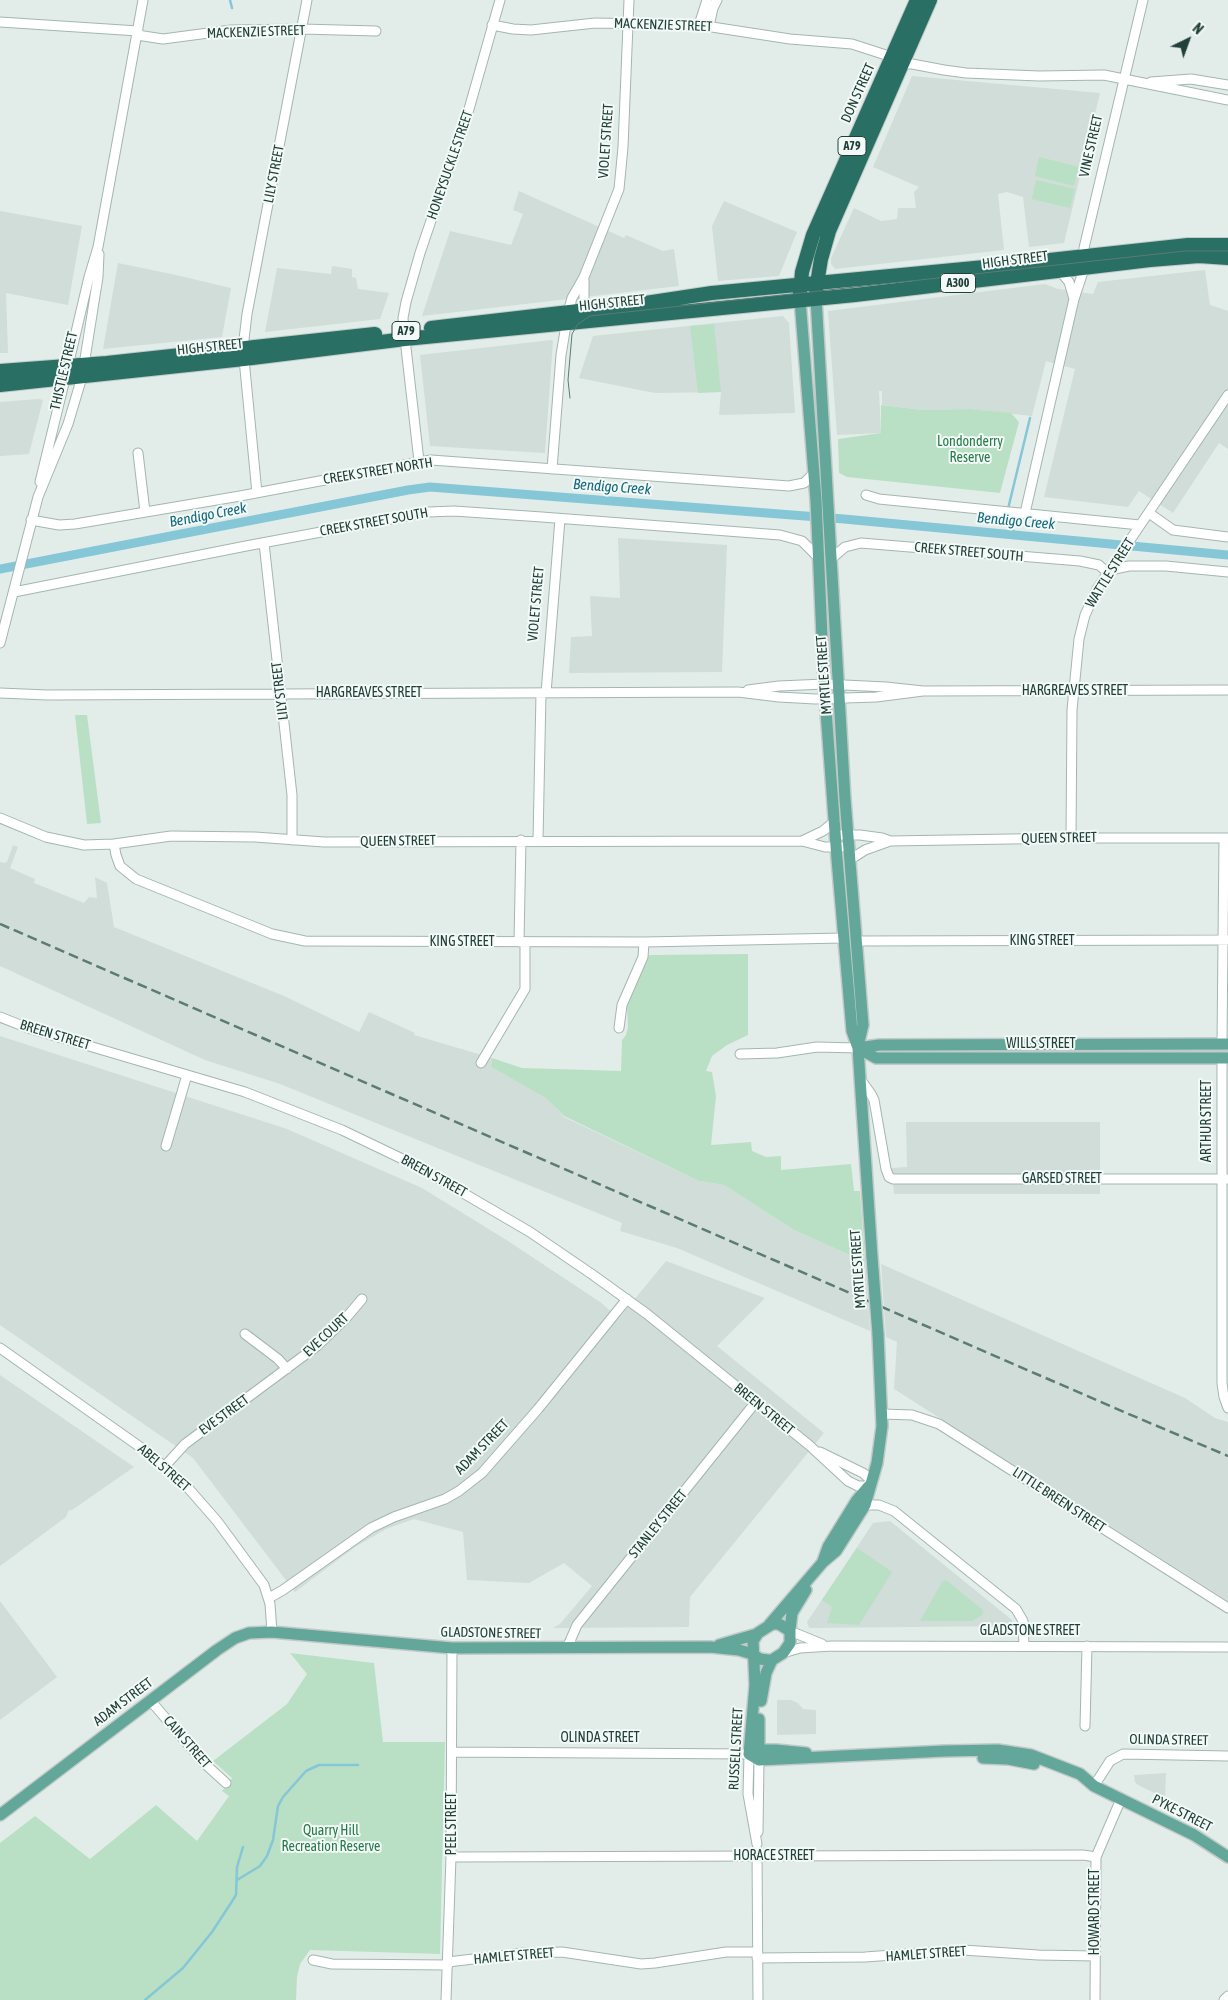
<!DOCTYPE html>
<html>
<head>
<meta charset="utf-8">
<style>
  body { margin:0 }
  #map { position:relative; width:1228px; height:2000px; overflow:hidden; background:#e2ede9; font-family:"Asap Condensed",sans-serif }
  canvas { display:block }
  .north { position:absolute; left:1163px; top:15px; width:50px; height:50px; -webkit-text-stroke:4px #f3f9f6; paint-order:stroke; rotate:42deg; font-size:14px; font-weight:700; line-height:20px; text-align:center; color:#204039 }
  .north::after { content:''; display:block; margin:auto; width:18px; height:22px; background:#204039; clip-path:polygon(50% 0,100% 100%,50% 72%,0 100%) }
</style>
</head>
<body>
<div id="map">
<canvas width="1228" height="2000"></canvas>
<div class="north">N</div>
</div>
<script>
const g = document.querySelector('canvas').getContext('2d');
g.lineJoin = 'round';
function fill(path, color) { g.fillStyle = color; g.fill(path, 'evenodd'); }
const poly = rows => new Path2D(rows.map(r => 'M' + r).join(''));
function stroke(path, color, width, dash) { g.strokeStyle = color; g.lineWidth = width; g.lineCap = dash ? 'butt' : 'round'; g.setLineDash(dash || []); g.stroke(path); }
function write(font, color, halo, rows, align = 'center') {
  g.font = font + ' "Asap Condensed",sans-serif'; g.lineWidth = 4; g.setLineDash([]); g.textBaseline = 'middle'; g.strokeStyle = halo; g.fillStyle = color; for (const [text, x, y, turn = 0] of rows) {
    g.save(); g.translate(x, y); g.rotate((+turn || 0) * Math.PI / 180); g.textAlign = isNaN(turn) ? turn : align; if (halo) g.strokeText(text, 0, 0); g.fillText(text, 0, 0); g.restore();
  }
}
const built = poly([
  [912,76,1100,93,1064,243,1029,247,1023,197,1007,192,998,194,1004,250,835,269,831,264,831,258,854,208,881,221,897,219,898,208,916,208,914,192,919,187,873,167],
  [519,191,624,238,626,235,663,251,674,249,679,286,422,316,450,231,511,245,523,214,513,210],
  [724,201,797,232,779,276,718,281,712,226],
  [0,211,82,226,68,305,6,293,8,353,0,353],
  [118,263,176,275,231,288,222,337,103,349],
  [332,266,352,269,352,277,356,278,358,289,389,293,380,319,265,332,277,268,331,274],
  [1205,270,1210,305,1228,311,1228,449,1219,443,1173,513,1139,491,1128,507,1044,497,1075,369,1046,361,1032,416,969,409,923,410,882,405,882,391,879,391,881,433,837,435,828,311,1045,284,1058,289,1093,294,1098,282],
  [783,316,789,323,795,413,719,415,721,392,655,393,579,378,593,336],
  [551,340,553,341,545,453,430,446,420,355],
  [38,399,43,400,29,454,0,456,0,402],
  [618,538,727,545,722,672,569,673,571,637,592,636,590,596,620,598],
  [13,845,18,847,10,868,35,879,34,883,84,903,89,897,97,898,95,877,107,883,114,927,284,996,359,1032,369,1012,415,1033,414,1035,492,1058,491,1067,547,1098,564,1117,699,1181,724,1185,794,1230,865,1262,870,1331,677,1248,620,1231,622,1223,280,1084,205,1060,0,966,0,862,4,863,7,862],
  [0,1036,287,1129,422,1188,508,1241,600,1302,619,1318,666,1261,765,1298,717,1346,824,1433,690,1597,689,1627,553,1628,560,1624,592,1586,564,1563,529,1583,467,1580,463,1532,414,1519,386,1529,355,1547,295,1592,193,1458,0,1325],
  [906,1122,1100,1122,1100,1194,894,1194,892,1168,907,1167],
  [881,1264,1185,1398,1215,1418,1228,1422,1228,1601,894,1389,897,1342,886,1337],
  [0,1375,134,1467,72,1510,69,1510,66,1517,0,1566],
  [890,1521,1012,1620,1012,1626,809,1628,807,1622,873,1523],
  [0,1601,57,1677,0,1720],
  [777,1700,791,1700,798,1703,803,1709,816,1710,816,1734,777,1735],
  [1166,1773,1165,1798,1138,1785,1135,1782,1134,1775]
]);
const green = poly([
  [1039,157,1079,167,1074,186,1035,176],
  [1036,180,1075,189,1070,208,1032,199],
  [714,324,721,392,698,393,690,326],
  [881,405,923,410,969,409,1011,413,1019,422,1000,493,847,477,839,473,838,439,881,433],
  [75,715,87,715,101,823,87,824],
  [748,954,748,1035,727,1045,712,1056,706,1071,712,1072,716,1096,711,1145,751,1142,752,1151,766,1157,781,1156,781,1170,851,1164,854,1191,860,1191,865,1262,794,1230,724,1185,699,1181,564,1116,546,1098,491,1067,492,1058,522,1068,621,1071,622,1040,626,1035,628,1027,627,1007,649,955],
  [857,1548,892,1572,859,1625,827,1623,832,1607,822,1600],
  [946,1580,983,1610,982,1615,972,1621,920,1621,942,1582],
  [290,1653,374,1663,383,1742,445,1742,440,1954,310,1950,300,1964,297,1977,296,2000,0,2000,0,1843,35,1816,90,1859,156,1805,197,1841,229,1796,222,1791,232,1778,213,1761,287,1704,307,1674]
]);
const stream = poly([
  [230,0,232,8],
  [1008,509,1030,418],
  [1007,514,1007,521,1016,535],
  [237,1880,260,1866,267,1856,273,1840,278,1806,283,1797,306,1771,319,1765,358,1765],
  [145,2000,183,1968,212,1932,231,1903,236,1895,237,1867,243,1847]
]);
const canal = poly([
  [0,569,408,490,430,487,844,519,1228,555]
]);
const minor = poly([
  [0,22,138,31],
  [492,25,513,29,531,30,595,23,699,25,790,39,852,44,892,57],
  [699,25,707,0],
  [709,26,713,8,717,0],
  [137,35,163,39,231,30,302,29,376,31],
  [902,64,912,64,944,70,966,73,1039,76,1104,75,1228,100],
  [1151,82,1191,79,1228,85],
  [1084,256,1084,248,1143,0],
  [1060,271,1069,282,1074,299],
  [584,310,584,280],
  [568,312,572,298,584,277,619,189,623,147,629,0],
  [404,331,403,318,406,302,420,253,469,109,500,0],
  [405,339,419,461],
  [243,348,247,314,307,0],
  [244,359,257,493],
  [84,365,98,277,99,254],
  [68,366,89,277,98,247,143,0],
  [138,453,145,512],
  [552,469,561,355,566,325],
  [40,482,65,379],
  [866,495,879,499,1140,525],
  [1025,513,1074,299,1084,269],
  [1149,513,1173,530,1228,537],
  [31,520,59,525,75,524,240,496,431,460,789,486,804,483,814,473],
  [264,543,292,795,292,840],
  [831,559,845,547,861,543,1080,561,1099,565,1108,573],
  [1110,570,1129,566,1166,566,1228,572],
  [14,592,246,546,428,512,454,511,542,517,780,535,802,541,819,558],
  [0,643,38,497,68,424,82,377],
  [748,690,779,686,824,684,886,687,923,691,1228,690],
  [0,693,47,695,738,692,779,697,815,699,876,697,923,691],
  [546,693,560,519],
  [0,818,46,837,84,845,114,844,171,836,255,837,324,842,802,841,825,847,841,847],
  [835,835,860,835,882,838,890,841],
  [1071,838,1072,710,1079,639,1085,615,1097,589,1228,395],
  [538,840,541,693],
  [802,841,823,831,835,821],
  [114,844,116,855,120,866,136,879,272,934,305,941,644,942,844,938],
  [851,859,865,850,890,841,1071,838,1228,838],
  [856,941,1228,940],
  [519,942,521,840],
  [0,1017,28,1028,245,1092,342,1130,415,1165,530,1232,593,1275,647,1314,809,1445,848,1481,858,1486,869,1486],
  [619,1028,622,1005,643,957,644,942],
  [1222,1044,1224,838],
  [740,1054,777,1053,817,1047,858,1048],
  [1222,1058,1222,1383,1224,1397,1228,1408],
  [481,1063,525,989,525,942],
  [860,1079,871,1094,874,1100,886,1169,889,1177,893,1179,1228,1179],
  [166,1146,187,1075],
  [245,1334,278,1359,287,1369],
  [0,1348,150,1454,189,1489,217,1521,264,1585,270,1604,272,1632],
  [882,1414,912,1415,939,1424,1228,1608],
  [820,1452,863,1473,871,1480],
  [165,1466,185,1444,317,1346,346,1318,362,1299],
  [865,1505,879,1505,894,1511,1016,1609,1023,1621,1024,1646],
  [269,1598,283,1590,371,1528,394,1517,445,1499,459,1491,482,1473,538,1409,627,1299],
  [790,1631,822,1644],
  [567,1648,577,1625,755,1403],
  [783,1653,800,1648,832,1646,1228,1647],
  [150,1700,204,1763,226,1783],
  [1085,1726,1087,1646],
  [452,1752,749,1754,748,1794,757,1844],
  [1094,1786,1110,1761,1123,1754,1228,1756],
  [758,1832,759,1760],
  [757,1850,758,2000],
  [451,1857,1083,1855,1096,1857],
  [757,1958,865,1957,963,1950,1038,1955,1095,1956],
  [313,1960,332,1964,448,1965],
  [448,1962,524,1953,562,1952,641,1964,655,1963,726,1952,757,1952],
  [446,2000,451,1857,452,1648],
  [1095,2000,1096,1857,1121,1799],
  [1224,2000,1228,1996]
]);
const major = poly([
  [816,298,845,799,863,1025,858,1046],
  [800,300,816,500,824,684,837,859,852,1031,858,1048,872,1257],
  [858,1048,876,1058,1228,1058],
  [858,1048,879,1045,1228,1044],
  [823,1561,828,1547,857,1500,868,1487],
  [769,1625,823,1562,836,1551,865,1505,877,1463,882,1426,878,1334],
  [790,1630,792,1613,806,1590],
  [719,1645,757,1634],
  [761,1701,766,1673,772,1660],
  [759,1719,759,1760],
  [753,1753,759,1750,776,1750,806,1753],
  [749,1754,759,1760,945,1751,998,1750,1031,1755,1080,1774,1094,1786,1194,1835,1228,1857],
  [749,1754,755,1685,753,1641,758,1633,772,1624,779,1624,790,1631,790,1643,783,1653,772,1660,768,1660,760,1659,754,1655],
  [983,1758,1008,1759,1034,1764],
  [0,1815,217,1650,235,1638,249,1633,272,1632,452,1648,710,1647,739,1650,752,1654]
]);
const highway = poly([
  [816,290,821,259,829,231,930,0],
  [800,293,802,272,813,235,917,0],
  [431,328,639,304,712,293,985,267,1188,245,1228,245],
  [0,371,107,363,375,334],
  [0,385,244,359,405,339,855,295,1150,260,1199,256,1228,258]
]);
const tram = poly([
  [570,398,568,380,572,334,578,324,590,316,1185,251,1228,251]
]);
const rail = poly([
  [0,924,1124,1412,1228,1456]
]);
const majorBridge = poly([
  [872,1257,878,1334]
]);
const shields = [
  [852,146,28],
  [958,283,35],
  [406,331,28]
];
const shieldNames = [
  ["A79",852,146],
  ["A300",958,283],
  ["A79",406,331]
];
const streetNames = [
  ["MACKENZIE STREET",663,25,2],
  ["MACKENZIE STREET",256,32,-2],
  ["DON STREET",858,93,-66],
  ["VIOLET STREET",606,141,-86],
  ["VINE STREET",1091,146,-77],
  ["HONEYSUCKLE STREET",450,165,-71],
  ["LILY STREET",274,174,-79],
  ["HIGH STREET",1015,260,-7],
  ["HIGH STREET",612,303,-6],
  ["HIGH STREET",210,347,-6],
  ["THISTLE STREET",64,371,-77],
  ["CREEK STREET NORTH",378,471,-9],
  ["CREEK STREET SOUTH",374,522,-10],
  ["CREEK STREET SOUTH",969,552,5],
  ["WATTLE STREET",1110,573,-58],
  ["VIOLET STREET",536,604,-85],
  ["MYRTLE STREET",824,675,-94],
  ["LILY STREET",280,691,-97],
  ["HARGREAVES STREET",1075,691],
  ["HARGREAVES STREET",369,693],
  ["QUEEN STREET",1059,838,-1],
  ["QUEEN STREET",398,841,-1],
  ["KING STREET",1042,941],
  ["KING STREET",462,942],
  ["BREEN STREET",55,1035,17],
  ["WILLS STREET",1041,1044],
  ["ARTHUR STREET",1207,1121,-90],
  ["BREEN STREET",434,1176,29],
  ["GARSED STREET",1062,1179],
  ["MYRTLE STREET",858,1269,-94],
  ["EVE COURT",326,1335,-43],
  ["BREEN STREET",764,1409,39],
  ["EVE STREET",224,1415,-36],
  ["ADAM STREET",482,1447,-46],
  ["ABEL STREET",164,1468,41],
  ["LITTLE BREEN STREET",1059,1500,33],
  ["STANLEY STREET",658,1524,-51],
  ["GLADSTONE STREET",1030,1631],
  ["GLADSTONE STREET",491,1633,1],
  ["ADAM STREET",123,1702,-37],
  ["OLINDA STREET",600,1738],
  ["OLINDA STREET",1169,1740,1],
  ["CAIN STREET",187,1742,49],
  ["RUSSELL STREET",736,1749,-87],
  ["PYKE STREET",1182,1813,27],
  ["PEEL STREET",452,1824,-90],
  ["HORACE STREET",774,1856],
  ["HOWARD STREET",1095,1912,-90],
  ["HAMLET STREET",926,1954,-4],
  ["HAMLET STREET",514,1956,-5]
];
const parkNames = [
  ["Londonderry",970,442],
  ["Reserve",970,458],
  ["Quarry Hill",331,1831],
  ["Recreation Reserve",331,1847]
];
const waterNames = [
  ["Bendigo Creek",612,487,4],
  ["Bendigo Creek",208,515,-11],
  ["Bendigo Creek",1016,521,5]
];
fill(built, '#d0ddd8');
fill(green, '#b9e0c5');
stroke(stream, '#85c6d7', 2.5);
stroke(canal, '#85c6d7', 9);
stroke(minor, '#a4b6b1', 11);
stroke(major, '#c1cac8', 14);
stroke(highway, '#c1cac8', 16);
stroke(minor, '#fff', 9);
stroke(major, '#62a799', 11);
stroke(highway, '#296f64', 14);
stroke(tram, '#5b7b74', 1);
stroke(rail, '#5b7b74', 2.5, [10, 5]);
stroke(majorBridge, '#c1cac8', 14, []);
stroke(majorBridge, '#62a799', 11);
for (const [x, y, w] of shields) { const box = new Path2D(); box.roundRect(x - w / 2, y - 9.5, w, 19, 4); g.fillStyle = '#f3f9f6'; g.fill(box); stroke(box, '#204039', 1); }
write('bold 12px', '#204039', null, shieldNames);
write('14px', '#204039', '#f3f9f6', streetNames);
write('14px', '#277a4b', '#f3f9f6', parkNames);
write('italic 15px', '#156981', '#f3f9f6', waterNames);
</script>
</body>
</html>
